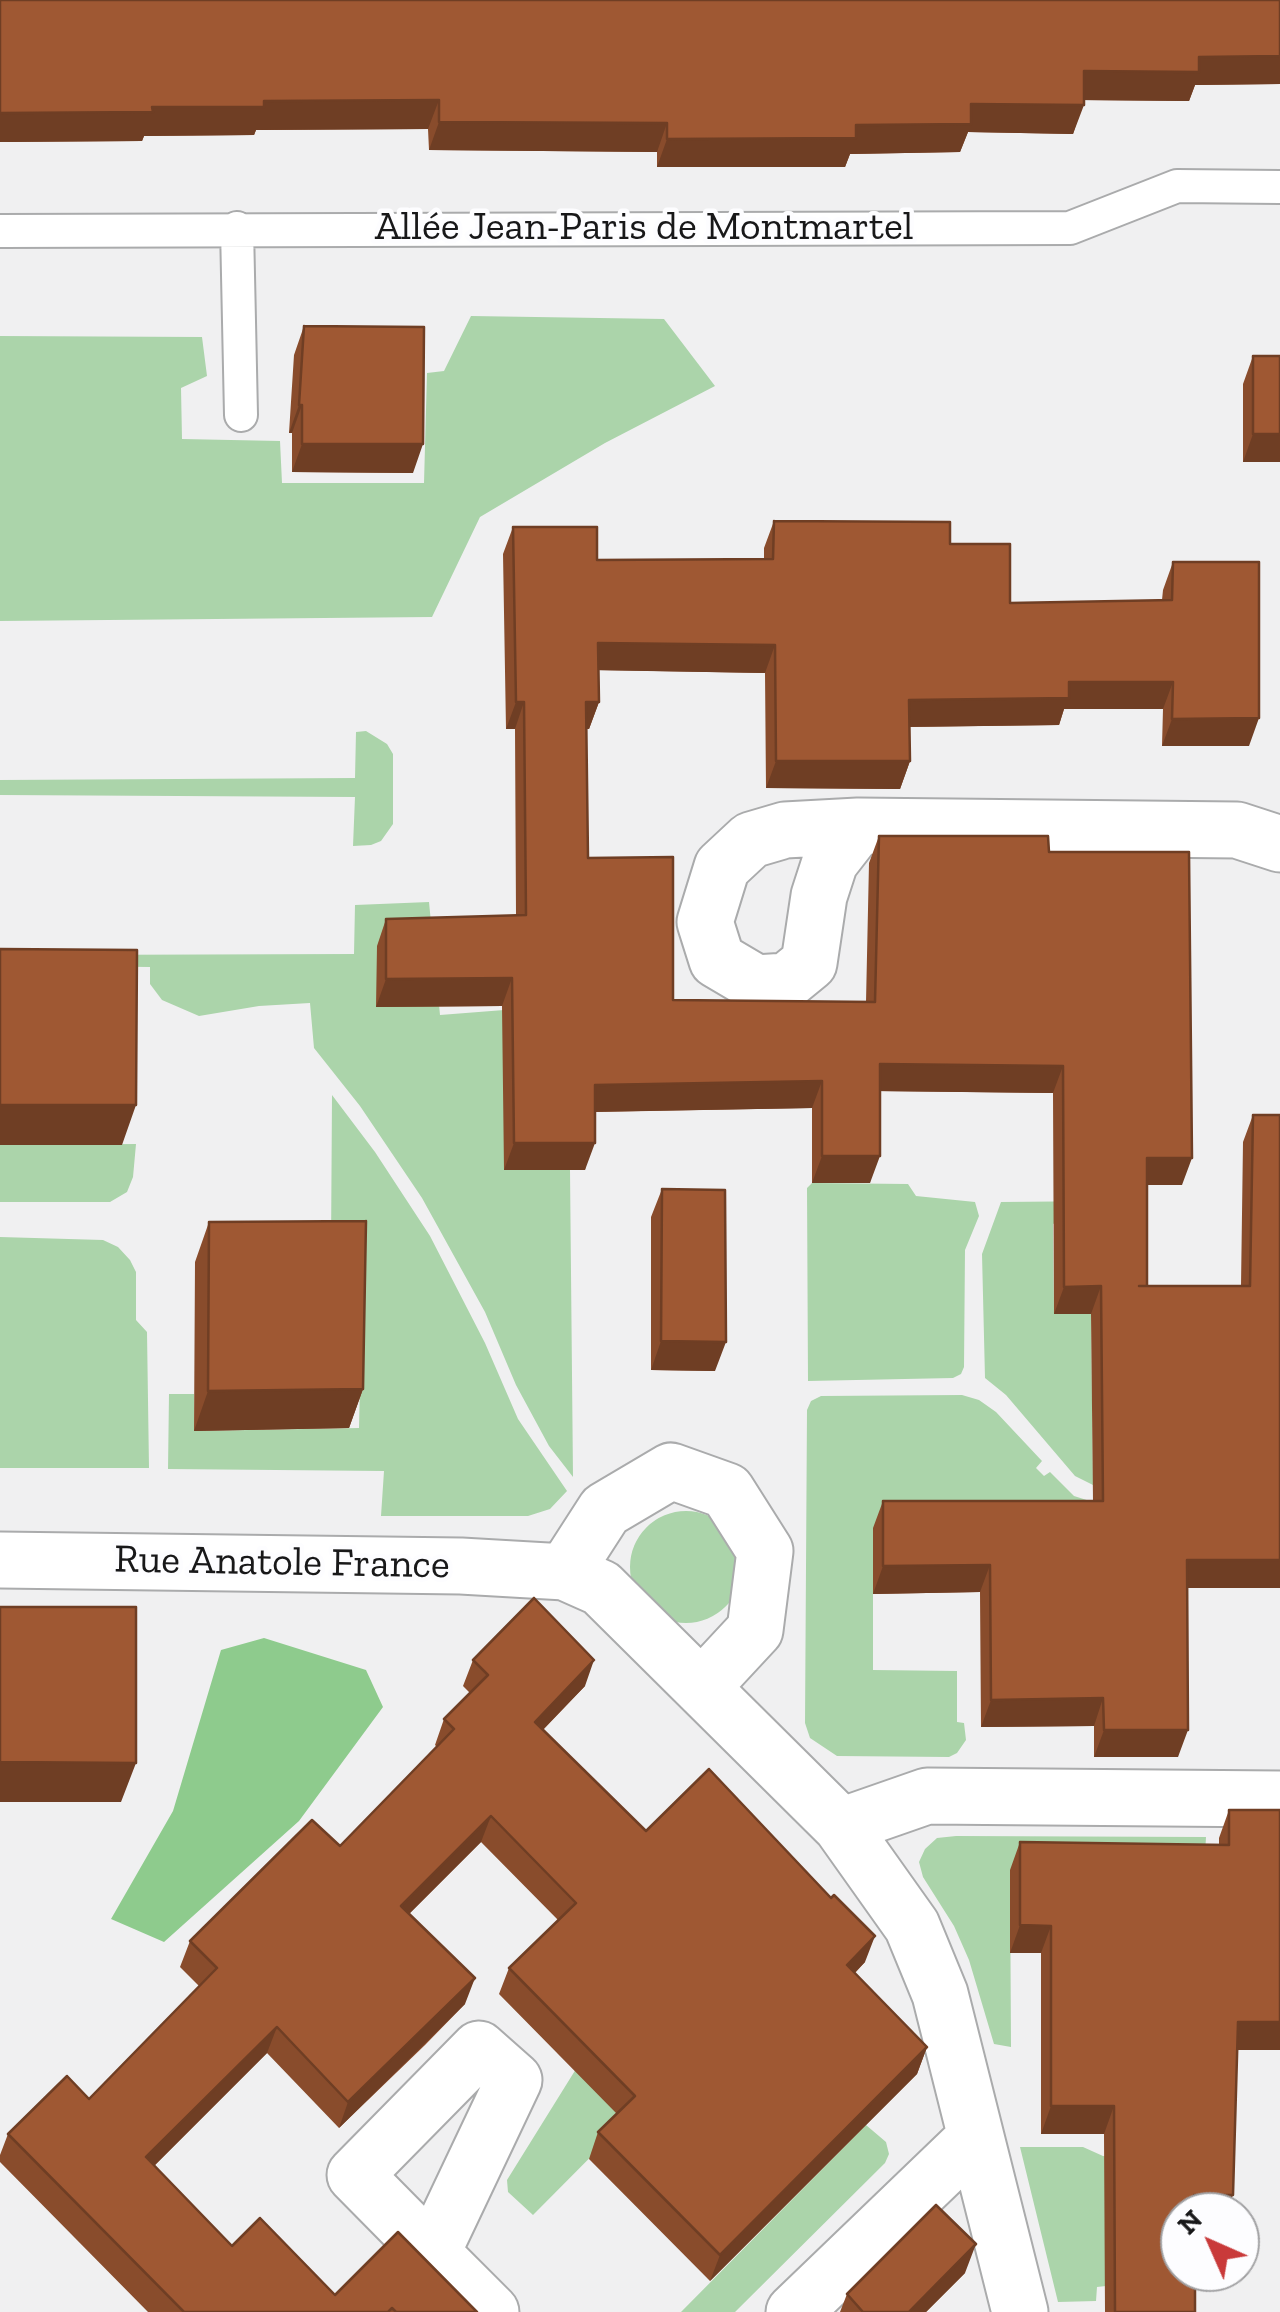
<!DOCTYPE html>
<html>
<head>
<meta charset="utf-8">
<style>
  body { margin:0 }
  #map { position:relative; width:1280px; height:2312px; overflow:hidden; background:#f0f0f1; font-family:"Zilla Slab",serif }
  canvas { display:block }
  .north { position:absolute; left:1160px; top:2192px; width:100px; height:100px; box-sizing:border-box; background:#fdfdff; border:2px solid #a1a1a3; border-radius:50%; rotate:315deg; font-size:28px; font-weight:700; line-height:40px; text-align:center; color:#181819 }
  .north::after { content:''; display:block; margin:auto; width:35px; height:45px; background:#c93a3a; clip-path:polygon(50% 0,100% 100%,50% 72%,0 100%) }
</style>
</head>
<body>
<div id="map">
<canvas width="1280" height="2312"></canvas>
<div class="north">N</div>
</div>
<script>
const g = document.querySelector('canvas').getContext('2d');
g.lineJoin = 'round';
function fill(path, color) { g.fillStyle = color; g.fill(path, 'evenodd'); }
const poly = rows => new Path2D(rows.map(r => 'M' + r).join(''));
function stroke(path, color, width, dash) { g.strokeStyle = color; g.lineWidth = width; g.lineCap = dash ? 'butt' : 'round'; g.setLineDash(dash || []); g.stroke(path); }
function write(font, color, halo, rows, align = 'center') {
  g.font = font + ' "Zilla Slab",serif'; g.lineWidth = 9; g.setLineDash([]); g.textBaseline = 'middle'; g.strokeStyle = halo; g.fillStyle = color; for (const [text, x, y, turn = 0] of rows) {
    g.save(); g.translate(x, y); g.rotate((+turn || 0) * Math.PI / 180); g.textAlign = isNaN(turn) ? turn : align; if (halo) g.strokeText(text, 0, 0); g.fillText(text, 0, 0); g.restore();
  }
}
const green = poly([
  [471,316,664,319,715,386,605,443,480,517,432,617,0,621,0,336,202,337,207,376,181,388,182,439,280,441,282,483,424,483,427,373,444,371],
  [366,731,387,744,393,754,393,824,381,841,371,845,353,846,355,797,0,795,0,780,355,778,356,732],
  [429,902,440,1015,517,1009,504,1170,570,1170,573,1477,549,1446,516,1385,485,1312,422,1198,360,1106,314,1048,310,1003,259,1006,199,1016,162,1000,150,984,150,967,53,966,52,955,354,954,355,905],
  [332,1095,375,1152,430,1236,485,1343,518,1419,567,1491,550,1509,528,1516,381,1516,384,1471,168,1469,169,1394,194,1394,194,1431,359,1428,363,1250,331,1249],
  [136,1144,133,1177,127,1192,110,1202,0,1202,0,1145],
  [812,1183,908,1184,916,1196,975,1202,979,1216,965,1250,964,1367,961,1374,953,1378,808,1381,807,1188],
  [1108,1201,1053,1224,1054,1313,1091,1314,1093,1485,1075,1476,1006,1395,985,1378,982,1254,1001,1202],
  [0,1237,103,1240,118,1247,130,1260,136,1272,136,1320,147,1332,149,1468,0,1468],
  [962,1395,979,1400,996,1412,1042,1461,1036,1468,1044,1476,1050,1472,1074,1496,1093,1502,873,1593,873,1670,957,1671,957,1722,964,1723,966,1740,957,1753,949,1757,837,1756,810,1738,805,1723,807,1410,811,1401,821,1396],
  '630 1567a56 56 0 1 1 112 0a56 56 0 1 1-112 0Z',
  [956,1836,1206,1837,1204,1873,1010,1870,1011,2047,994,2044,969,1960,954,1926,923,1877,919,1862,925,1849,937,1838],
  [576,2069,673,2074,533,2215,508,2192,507,2180],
  [866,2125,886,2142,889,2154,885,2163,735,2312,681,2312],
  [1020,2147,1083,2147,1103,2156,1143,2158,1106,2286,1097,2287,1096,2301,1058,2302]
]);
const forest = poly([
  [264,1638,366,1670,383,1707,299,1821,164,1942,111,1919,173,1811,221,1650]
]);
const service = poly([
  [237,228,241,415],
  [0,231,1070,228,1177,186,1280,187]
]);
const minor = poly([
  [858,826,830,862,819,896,809,963,787,981,756,983,717,960,705,922,722,867,751,840,785,830,858,826,1237,830,1280,844],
  [0,1560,461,1566,565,1572,601,1588,841,1826,912,1926,940,1994,1020,2312],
  [565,1572,605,1510,671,1471,727,1491,765,1551,755,1630,702,1687],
  [841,1826,927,1796,1280,1799],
  [432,2253,514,2080,479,2049,355,2175,432,2253,491,2312],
  [794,2312,975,2138]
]);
const wall = poly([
  [1280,0,1280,84,1195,85,1189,101,1084,100,1073,134,968,132,960,152,850,154,845,167,657,167,657,152,429,150,428,129,256,130,254,135,144,136,142,141,0,142],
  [304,326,413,473,292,472,292,433,289,433,294,355],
  [1253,356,1280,462,1243,462,1243,384],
  [774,521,950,544,1010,603,1162,600,1163,590,1173,562,1249,746,1162,746,1163,709,1064,709,1059,725,909,727,910,761,900,789,766,788,765,673,598,670,599,702,589,729,586,729,588,858,673,1000,866,1002,869,863,879,836,1049,852,1182,1185,1147,1185,1147,1286,1241,1286,1243,1142,1253,1115,1280,1115,1280,1588,1187,1588,1178,1757,1094,1757,1094,1726,981,1727,980,1592,873,1594,873,1528,883,1501,1093,1501,1091,1314,1054,1314,1053,1093,880,1091,870,1183,812,1183,812,1108,595,1112,585,1170,504,1170,502,1006,376,1007,377,946,386,919,516,915,515,729,506,729,503,554,513,527,597,560,764,559,764,548],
  [662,1189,715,1371,651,1370,651,1217],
  [209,1222,363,1389,349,1428,194,1431,195,1262],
  [473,1660,585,1686,543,1730,646,1831,865,1962,855,1973,927,2047,917,2074,710,2281,589,2159,598,2132,617,2114,499,1994,509,1968,558,1920,481,1842,409,1914,465,2004,425,2045,339,2128,267,2053,154,2166,232,2246,335,2295,477,2312,148,2312,0,2162,0,2155,8,2134,89,2099,199,1986,180,1967,190,1941,340,1846,437,1747,435,1745,444,1719,470,1693,463,1686],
  [1229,1810,1238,2050,1180,2212,1195,2312,1105,2312,1104,2134,1041,2134,1041,1953,1010,1953,1010,1870,1020,1842,1219,1845,1219,1838],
  [965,2273,926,2312,840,2312,847,2294]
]);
const shadedWall = poly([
  [1280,56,1280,84,1195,85,1189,101,1074,100,1084,71,1199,57],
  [439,100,428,129,256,130,254,135,144,136,142,141,0,142,0,113,264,101],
  [971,104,1084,105,1073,134,968,132,960,152,850,154,845,167,657,167,667,139,856,125],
  [439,122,667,123,657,152,429,150],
  [299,405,302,405,292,433,289,433],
  [1253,434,1280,434,1280,462,1243,462],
  [302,444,423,444,413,473,292,472],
  [598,643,775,645,765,673,588,670],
  [1069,682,1173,682,1163,709,1064,709,1059,725,899,727,909,700],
  [516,702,524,702,515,729,506,729],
  [586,702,599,702,589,729,576,729],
  [1259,718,1249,746,1162,746,1172,719],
  [776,761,910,761,900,789,766,788],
  [512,978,502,1006,376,1007,386,979],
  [880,1064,1063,1066,1053,1093,870,1091],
  [822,1081,812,1108,585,1112,595,1085],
  [0,1105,136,1105,122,1145,0,1145],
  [514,1143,595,1143,585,1170,504,1170],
  [822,1156,880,1156,870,1183,812,1183],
  [1147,1158,1192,1158,1182,1185,1137,1185],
  [1101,1286,1091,1314,1054,1314,1064,1287],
  [661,1341,726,1342,715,1371,651,1370],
  [363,1389,349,1428,194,1431,208,1391],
  [1187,1560,1280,1560,1280,1588,1177,1588],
  [990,1565,980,1592,873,1594,883,1566],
  [594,1660,585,1686,525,1748,535,1722],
  [1103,1698,1094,1726,981,1727,991,1700],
  [1104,1730,1188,1730,1178,1757,1094,1757],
  [0,1762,136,1763,121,1802,0,1802],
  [491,1816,481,1842,391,1932,401,1906],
  [1020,1925,1051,1926,1041,1953,1010,1953],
  [875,1936,865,1962,837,1991,847,1965],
  [475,1978,465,2004,339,2128,348,2102],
  [1238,2022,1280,2022,1280,2050,1228,2050],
  [277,2027,267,2053,136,2184,146,2157],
  [927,2047,917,2074,710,2281,720,2255],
  [1051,2106,1114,2106,1104,2134,1041,2134],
  [1194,2195,1233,2195,1227,2212,1188,2212],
  [976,2244,965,2273,926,2312,909,2312]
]);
const building = poly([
  [0,0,1280,0,1280,56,1199,57,1199,72,1084,71,1084,105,971,104,971,124,856,125,856,138,667,139,667,123,439,122,439,100,264,101,264,107,152,107,153,112,0,113,0,0],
  [304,326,424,327,423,444,302,444,302,405,299,405,304,326],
  [1253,356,1280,356,1280,434,1253,434,1253,356],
  [774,521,950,522,950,544,1010,544,1010,603,1172,600,1173,562,1259,562,1259,718,1172,719,1173,682,1069,682,1069,698,909,700,910,761,776,761,775,645,598,643,599,702,586,702,588,858,673,857,673,1000,875,1002,879,836,1048,836,1049,852,1189,852,1192,1158,1147,1158,1147,1286,1139,1286,1250,1286,1253,1115,1280,1115,1280,1560,1187,1560,1188,1730,1104,1730,1103,1698,991,1700,990,1565,883,1566,883,1501,1103,1501,1101,1286,1064,1287,1063,1066,880,1064,880,1156,822,1156,822,1081,595,1085,595,1143,514,1143,512,978,386,979,386,919,526,915,524,702,516,702,513,527,597,527,597,560,773,559,774,521],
  [0,949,137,950,136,1105,0,1105,0,949],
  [662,1189,725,1190,726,1342,661,1341,662,1189],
  [366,1221,363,1389,208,1391,209,1222,366,1221],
  [534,1598,594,1660,535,1722,646,1831,709,1769,831,1898,834,1895,875,1936,847,1965,927,2047,720,2255,598,2132,635,2096,509,1968,576,1903,491,1816,401,1906,475,1978,434,2018,348,2102,277,2027,146,2157,232,2246,260,2218,335,2295,398,2232,477,2312,396,2312,392,2308,388,2312,184,2312,8,2134,67,2076,89,2099,217,1968,190,1941,312,1820,340,1846,454,1729,444,1719,488,1675,473,1660,534,1598],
  [0,1607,136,1607,136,1763,0,1762,0,1607],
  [1229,1810,1280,1810,1280,2022,1238,2022,1233,2195,1194,2195,1194,2212,1180,2212,1180,2272,1195,2272,1195,2312,1115,2312,1114,2106,1051,2106,1051,1926,1020,1925,1020,1842,1229,1845,1229,1810],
  [936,2205,976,2244,909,2312,863,2312,847,2294,936,2205]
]);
const streetNames = [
  ["Allée Jean-Paris de Montmartel",644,228],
  ["Rue Anatole France",282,1563,1]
];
fill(green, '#abd4aa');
fill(forest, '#8ecb8d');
stroke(service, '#aaabac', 36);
stroke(minor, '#aaabac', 59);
stroke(service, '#fff', 32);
stroke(minor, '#fff', 55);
fill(wall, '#894c2c');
fill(shadedWall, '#6f3e24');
fill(building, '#9f5833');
stroke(building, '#6f3e24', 2.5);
write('40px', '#181819', '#fdfdff', streetNames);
</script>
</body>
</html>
